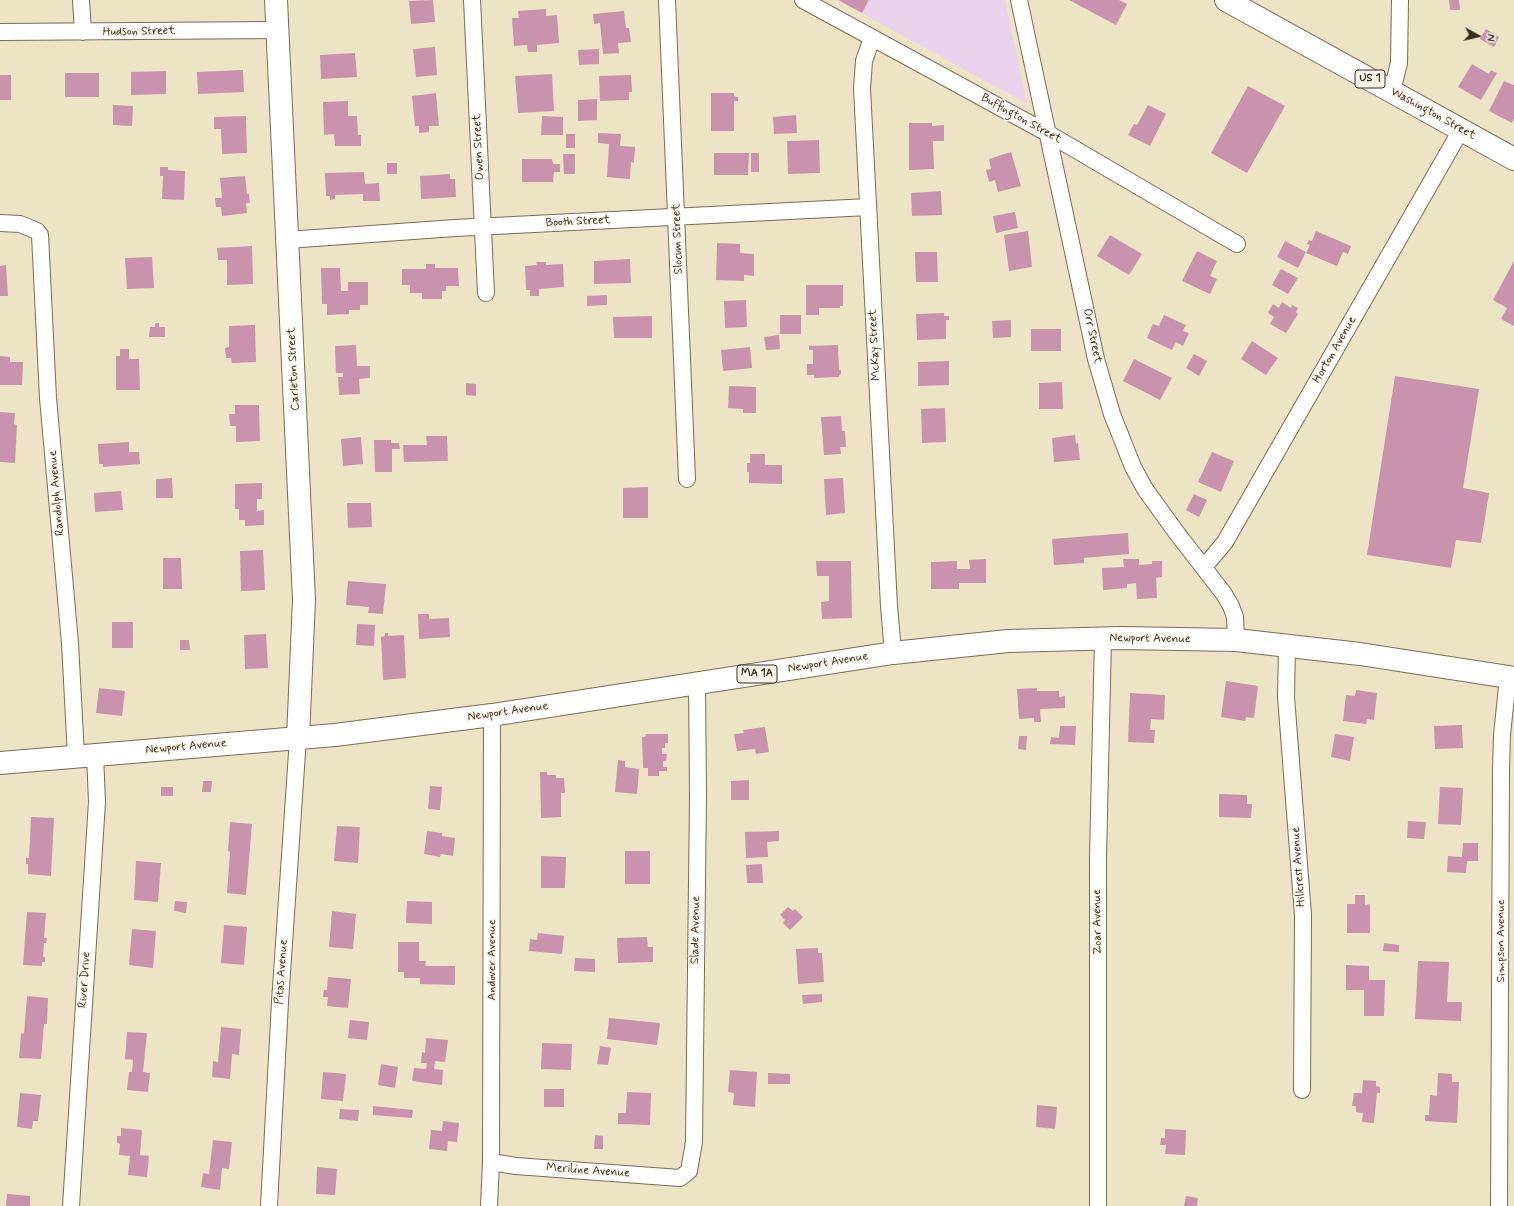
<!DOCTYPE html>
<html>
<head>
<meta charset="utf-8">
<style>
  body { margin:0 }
  #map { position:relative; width:1514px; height:1206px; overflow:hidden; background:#ede4c6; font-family:Mynerve,sans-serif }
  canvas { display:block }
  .north { position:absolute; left:1458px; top:16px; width:40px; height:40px; -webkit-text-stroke:3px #f7f3e8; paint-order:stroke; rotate:98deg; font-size:11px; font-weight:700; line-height:16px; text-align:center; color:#3b2a1e }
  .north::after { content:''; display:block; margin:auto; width:14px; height:18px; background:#3b2a1e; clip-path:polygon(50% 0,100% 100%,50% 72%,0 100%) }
</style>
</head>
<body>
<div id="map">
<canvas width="1514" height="1206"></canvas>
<div class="north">N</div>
</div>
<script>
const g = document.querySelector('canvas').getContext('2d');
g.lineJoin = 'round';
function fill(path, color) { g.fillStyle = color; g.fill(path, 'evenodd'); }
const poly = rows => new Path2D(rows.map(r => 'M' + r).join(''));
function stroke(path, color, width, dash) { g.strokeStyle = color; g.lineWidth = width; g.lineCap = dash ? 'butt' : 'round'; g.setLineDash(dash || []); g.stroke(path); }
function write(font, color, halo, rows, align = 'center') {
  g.font = font + ' Mynerve,sans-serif'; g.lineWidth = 3; g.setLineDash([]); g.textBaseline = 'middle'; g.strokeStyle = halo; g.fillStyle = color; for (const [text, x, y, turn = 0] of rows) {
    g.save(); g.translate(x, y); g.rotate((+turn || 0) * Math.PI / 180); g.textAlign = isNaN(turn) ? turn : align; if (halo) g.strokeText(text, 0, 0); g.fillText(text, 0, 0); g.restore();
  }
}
const built = poly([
  [838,0,1005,0,1027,104]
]);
const building = poly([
  [433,0,435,22,411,24,409,1],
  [838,0,869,0,862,13],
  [1069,0,1119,0,1127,4,1116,25],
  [1449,0,1459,0,1460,10,1450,10],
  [546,9,546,16,557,15,559,43,537,45,537,52,528,52,527,45,514,46,512,18,519,18,518,11],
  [624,11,626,28,629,28,631,42,618,43,619,53,603,54,600,23,594,24,593,14],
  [1486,29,1499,37,1494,47,1480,39],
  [435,47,437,75,416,77,413,49],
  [599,49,599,64,579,65,578,50],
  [355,53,357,77,321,79,320,55],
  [1472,64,1489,74,1491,70,1497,73,1481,100,1458,87],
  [243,70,244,92,198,94,197,72],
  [166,71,166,94,131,95,131,72],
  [65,73,99,73,99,97,65,97],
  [552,74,554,111,518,113,515,76],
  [0,75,11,75,11,100,0,100],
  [631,75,632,92,629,92,629,100,600,101,599,76],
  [1504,81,1514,85,1514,119,1512,123,1489,111],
  [1248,86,1285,106,1247,173,1211,153],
  [436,93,439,126,429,126,429,132,419,133,419,126,415,126,412,96],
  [711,93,734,93,734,96,738,97,738,101,734,101,734,131,711,131],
  [597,99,597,120,578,121,578,100],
  [348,101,348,116,357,116,358,135,361,135,361,146,335,146,334,134,324,135,323,102],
  [113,105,133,106,132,126,113,125],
  [1148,105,1166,114,1150,146,1128,135,1134,124,1137,125],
  [796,115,797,133,774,134,773,117],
  [246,116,247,153,222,154,221,129,214,129,214,117],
  [542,116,563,117,563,135,541,135],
  [909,123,932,123,932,126,944,125,944,141,933,141,934,169,909,170],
  [598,133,621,134,620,146,635,147,634,163,631,162,630,179,607,177,609,144,598,143],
  [566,134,575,134,575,148,566,148],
  [819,140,820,173,788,174,787,141],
  [1011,152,1021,186,998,192,995,180,989,182,986,170,991,169,989,159],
  [714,153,749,153,748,175,714,175],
  [751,153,759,153,759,172,751,172],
  [563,154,575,154,575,174,564,174],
  [522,159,552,159,553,164,560,164,560,172,554,172,553,182,522,182],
  [387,163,397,163,397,174,387,174],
  [160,167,168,167,168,170,185,171,184,200,162,199,163,176,160,176],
  [364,172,365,184,379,183,380,201,363,201,363,194,335,195,335,199,330,200,330,196,326,196,325,173],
  [450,174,450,179,455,179,456,197,421,199,420,176],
  [245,176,247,194,249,194,250,203,246,203,247,213,222,216,221,207,216,207,215,198,222,198,220,178],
  [941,191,942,215,912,216,911,193],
  [1015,212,1018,228,996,233,993,216],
  [1028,231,1032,267,1009,271,1004,235],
  [1316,231,1351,246,1348,254,1343,252,1337,266,1306,253,1310,245,1307,244,1309,240,1312,241],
  [1110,235,1142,254,1129,275,1097,256],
  [1285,241,1306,252,1298,268,1277,257],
  [717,243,740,244,740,253,754,254,754,276,744,275,744,281,716,280],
  [252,246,253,284,227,285,227,260,218,260,217,248],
  [1197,251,1217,261,1210,276,1217,279,1210,294,1182,281],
  [915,252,937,252,938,282,916,282],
  [152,257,154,288,127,289,125,258],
  [630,259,631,283,594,284,594,261],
  [1514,261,1514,326,1501,319,1507,308,1493,300],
  [536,262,546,262,546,265,563,264,564,287,539,289,539,296,530,296,530,290,526,290,525,266,537,265],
  [426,264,435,264,435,268,458,268,459,286,446,286,446,291,442,291,442,299,422,299,422,293,410,293,410,285,402,285,402,269,426,269],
  [6,265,8,296,0,296,0,266],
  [321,268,340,268,341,291,348,291,348,282,368,282,368,305,360,305,360,310,349,310,349,314,327,315,327,304,322,304],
  [1281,269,1298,278,1288,294,1272,285],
  [806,285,843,285,843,306,840,306,840,308,819,308,819,315,806,315],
  [607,295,607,305,587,306,587,296],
  [746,300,747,327,725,328,724,301],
  [1282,302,1291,308,1292,305,1298,308,1296,312,1298,314,1286,333,1270,324,1274,317,1268,313,1273,304,1279,308],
  [944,313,944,316,949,316,949,320,946,320,946,339,917,340,916,314],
  [780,315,801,315,801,334,780,334],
  [1164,315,1186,325,1183,331,1189,333,1183,346,1176,342,1172,350,1147,338,1153,324,1159,326],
  [652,316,652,338,614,338,613,317],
  [1011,320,1011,337,993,338,992,321],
  [155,323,159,323,159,327,165,327,165,337,149,337,150,327,155,327],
  [255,325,256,362,232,363,231,358,226,358,225,348,229,347,229,326],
  [1031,329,1061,329,1061,351,1031,351],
  [779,335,780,349,766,350,764,337],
  [1252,341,1278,358,1266,375,1241,359],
  [356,345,357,366,370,366,370,378,359,379,360,394,339,395,338,377,343,377,343,373,336,373,335,346],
  [838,345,839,370,841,370,841,374,839,375,839,377,814,378,814,375,807,375,807,364,813,364,813,350,809,350,809,346],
  [750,347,752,368,723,371,721,350],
  [120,349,129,349,129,359,139,359,140,390,116,390,116,356,120,356],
  [1194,354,1207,361,1199,376,1186,368],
  [0,356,10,357,10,362,23,362,22,385,0,385],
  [1134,359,1172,378,1160,400,1123,381],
  [949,361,949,385,918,386,918,362],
  [1395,376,1479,389,1463,488,1489,493,1481,543,1456,540,1451,568,1367,555],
  [1062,382,1063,409,1039,409,1039,383],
  [466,383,476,384,476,396,466,395],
  [729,386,756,387,756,413,743,413,743,409,728,408],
  [235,405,259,405,260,441,236,442,236,426,230,426,229,414,235,414],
  [945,408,946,442,922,443,921,409],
  [0,412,15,413,14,424,17,425,15,463,0,462],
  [841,416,842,431,845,431,846,447,840,447,841,454,824,455,821,417],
  [1075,435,1076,444,1078,443,1080,460,1054,462,1052,438],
  [426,436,447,436,448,461,404,462,403,445,427,445],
  [361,437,363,464,343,466,341,439],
  [374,440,391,440,391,443,399,443,400,449,392,449,392,472,375,472],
  [129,442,129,452,139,452,140,464,103,467,103,464,99,464,98,444],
  [1212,452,1234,461,1221,492,1198,482],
  [750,454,765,454,765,465,782,465,782,484,749,483,749,472,747,472,747,463,750,463],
  [172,478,173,498,156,498,156,479],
  [843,478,845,513,826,515,824,479],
  [262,483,262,499,257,499,257,511,264,510,264,525,245,526,245,520,239,520,239,509,235,509,235,484],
  [648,487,648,518,623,518,623,488],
  [121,491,123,510,95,512,94,493],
  [1194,494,1207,500,1199,517,1186,510],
  [347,503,371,503,372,527,348,528],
  [1128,533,1129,554,1084,558,1084,563,1054,565,1052,539],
  [263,550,265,590,241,591,240,551],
  [163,558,181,558,182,589,163,589],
  [986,559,986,583,959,583,959,589,931,589,931,562,957,561,957,569,970,569,969,560],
  [1123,559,1139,559,1139,565,1152,564,1152,561,1162,561,1162,577,1156,578,1157,598,1137,599,1136,583,1127,584,1127,588,1103,590,1102,568,1124,567],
  [816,561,851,561,852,618,822,619,821,602,829,601,829,576,817,576],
  [348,581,386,584,383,614,368,613,369,607,346,605],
  [418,614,429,614,429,619,449,618,450,637,419,639],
  [112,622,133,622,133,648,112,648],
  [357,624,375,625,374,646,356,645],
  [385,633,388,633,388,636,404,635,406,678,383,680,381,637,385,636],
  [266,634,268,668,245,669,244,635],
  [180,640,189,640,190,650,180,650],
  [1226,681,1258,686,1254,718,1246,717,1245,721,1221,717],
  [99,688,125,691,122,716,96,713],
  [1037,688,1037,691,1059,691,1059,697,1065,696,1065,708,1040,709,1041,722,1034,722,1034,718,1019,719,1017,689],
  [1356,690,1377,693,1374,720,1367,719,1366,724,1343,721,1346,695,1355,696],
  [1130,693,1165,695,1164,720,1151,719,1150,730,1155,730,1154,743,1128,742],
  [1462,725,1463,748,1435,749,1434,726],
  [1060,726,1076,726,1075,745,1050,744,1051,737,1059,738],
  [765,727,769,752,756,754,755,749,737,751,734,734,744,733,743,730],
  [646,734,668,734,668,743,665,743,665,748,662,748,662,754,667,754,666,761,663,761,663,767,667,767,667,771,659,771,659,776,648,776,648,768,643,768,642,737,645,737],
  [1335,734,1354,737,1350,761,1331,757],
  [1019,736,1027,736,1026,750,1018,749],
  [618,760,625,761,625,767,639,769,637,794,615,792],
  [540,772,547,772,547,775,556,775,556,778,564,778,565,793,561,793,561,817,541,818],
  [749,780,749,800,731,800,731,781],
  [203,781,212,781,211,792,202,792],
  [430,786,442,787,440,810,428,809],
  [161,787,173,787,173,796,161,796],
  [1440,787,1463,788,1461,825,1438,824],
  [1219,794,1247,795,1247,804,1252,804,1251,818,1219,817],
  [31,817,54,818,51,876,28,874,28,864,26,864,26,858,29,858],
  [1408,821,1426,822,1424,839,1407,838],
  [230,822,252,824,246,895,227,893,230,852,228,851],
  [337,826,360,827,358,863,334,861],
  [427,831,442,833,442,836,455,838,453,856,441,854,440,857,424,854],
  [779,831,779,841,767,842,768,857,746,858,745,832],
  [1463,843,1478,843,1478,861,1467,861,1466,873,1447,872,1448,856,1462,857],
  [625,851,650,851,650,884,625,884],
  [541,856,566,857,565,888,541,888],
  [136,861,161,863,158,902,134,900],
  [762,864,763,883,747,883,746,865],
  [1355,895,1365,895,1365,905,1370,904,1370,933,1347,933,1347,904,1355,904],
  [175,901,187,902,186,913,174,911],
  [407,901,432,902,432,924,406,923],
  [788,907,793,911,795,909,803,917,790,930,783,923,785,920,780,915],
  [332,911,356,914,353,949,329,947],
  [27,912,46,913,44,938,47,938,46,943,44,943,43,957,45,957,45,962,42,962,42,966,23,965],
  [224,925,247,927,244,965,221,963],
  [132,929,156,931,153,968,129,965],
  [538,933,564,936,562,954,529,951,530,939,537,940],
  [647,937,648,947,653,947,653,962,618,963,617,938],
  [398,942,419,942,419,961,426,961,425,966,455,966,455,985,420,984,420,978,404,978,404,972,398,972],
  [1384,943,1399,945,1399,952,1383,951],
  [818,948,818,953,822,953,824,982,798,984,796,949],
  [575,958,595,959,595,972,574,971],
  [1418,961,1449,962,1447,1002,1462,1002,1461,1021,1415,1019],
  [1346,965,1369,966,1369,980,1385,980,1384,1016,1364,1016,1364,990,1346,990],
  [328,977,351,979,348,1008,327,1006,328,997,323,997,324,990,327,990],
  [822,994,822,1002,803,1004,802,995],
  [27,996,48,998,47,1024,44,1024,41,1059,19,1058,21,1033,24,1034],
  [609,1018,660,1023,657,1045,607,1039],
  [350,1020,369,1022,367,1040,348,1038],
  [221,1027,241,1029,239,1055,232,1054,230,1079,212,1077,213,1061,218,1062],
  [127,1032,147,1033,143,1072,150,1073,148,1092,127,1090,129,1072,132,1072,133,1060,125,1059],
  [426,1038,448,1040,445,1062,435,1061,434,1069,443,1070,442,1085,412,1081,414,1068,426,1069,427,1063,421,1063,422,1052,425,1053],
  [542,1043,572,1044,571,1070,541,1069],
  [600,1046,611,1048,608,1065,597,1064],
  [381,1064,398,1067,395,1088,378,1085],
  [730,1070,757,1072,755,1107,733,1105,734,1093,728,1092],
  [323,1072,346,1074,343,1101,321,1099],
  [768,1073,790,1074,790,1084,768,1084],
  [1438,1073,1452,1074,1452,1082,1459,1082,1457,1123,1425,1121,1425,1115,1429,1115,1430,1095,1437,1096],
  [1363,1080,1376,1081,1376,1086,1380,1087,1380,1093,1377,1093,1374,1123,1362,1122,1363,1113,1356,1112,1356,1106,1352,1106,1354,1093,1362,1093],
  [544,1089,564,1089,564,1107,544,1107],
  [627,1092,651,1093,650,1125,618,1124,618,1113,626,1113],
  [20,1093,41,1095,38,1121,33,1121,32,1129,17,1127],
  [1037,1105,1057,1107,1055,1129,1036,1127],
  [373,1106,413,1110,412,1118,373,1115],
  [340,1109,359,1110,358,1121,339,1119],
  [443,1121,459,1123,457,1142,448,1141,447,1151,429,1149,431,1130,442,1131],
  [121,1128,142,1130,140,1155,149,1156,147,1177,128,1175,130,1156,119,1155,120,1144,117,1143,117,1136,121,1136],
  [1165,1129,1186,1130,1185,1155,1165,1154,1166,1145,1160,1145,1161,1138,1165,1138],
  [595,1135,603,1136,603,1149,594,1149],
  [213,1140,232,1142,229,1169,222,1168,220,1190,201,1187,203,1173,209,1174],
  [317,1167,337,1169,335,1195,316,1194],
  [7,1194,30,1196,30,1206,6,1206],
  [1186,1196,1198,1198,1197,1206,1184,1206]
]);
const street = poly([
  [81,0,83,32],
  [472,0,486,293],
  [667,0,687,479],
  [803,0,1049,134,1237,244],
  [1019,0,1096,359,1112,414,1133,467,1145,489,1176,532,1224,594,1231,606,1235,617,1236,640],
  [0,32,278,30],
  [872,38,864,61,862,89,889,606,893,653],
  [1392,91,1399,63,1400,0],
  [0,223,20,224,37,231,40,235,48,398,70,643,76,756],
  [287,240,455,228,868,207],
  [1203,566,1210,560,1225,542,1461,130],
  [1287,646,1286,697,1303,915,1302,1090],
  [491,1162,516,1166,680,1178,689,1171,694,1142,698,795,697,683],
  [71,1206,97,802,95,755],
  [269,1206,280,1002,298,738],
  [489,1206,491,1162,492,715],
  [1098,1206,1098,858,1103,638],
  [1499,1206,1501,771,1502,735,1508,677]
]);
const secondary = poly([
  [276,0,304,600,298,738]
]);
const primary = poly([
  [1226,0,1514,159],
  [0,763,335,735,492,715,893,653,1008,641,1121,638,1236,640,1360,654,1514,678]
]);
const shields = [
  [1370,79,30],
  [757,674,40]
];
const shieldNames = [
  ["US 1",1370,79],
  ["MA 1A",757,674]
];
const streetNames = [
  ["Hudson Street",139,32,-1],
  ["Washington Street",1433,114,29],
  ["Buffington Street",1021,119,29],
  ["Owen Street",479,147,-93],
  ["Booth Street",578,222,-3],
  ["Slocum Street",678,239,-92],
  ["Orr Street",1092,336,78],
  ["McKay Street",875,345,-93],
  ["Horton Avenue",1335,350,-60],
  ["Carleton Street",294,369,-93],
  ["Randolph Avenue",57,493,-95],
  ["Newport Avenue",1150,639,1],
  ["Newport Avenue",828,663,-9],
  ["Newport Avenue",508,712,-8],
  ["Newport Avenue",186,747,-5],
  ["Hillcrest Avenue",1299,867,-94],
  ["Zoar Avenue",1098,922,-91],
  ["Slade Avenue",696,930,-89],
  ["Simpson Avenue",1501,941,-90],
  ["Andover Avenue",492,960,-90],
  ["Pitas Avenue",282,972,-86],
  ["River Drive",85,980,-86],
  ["Meriline Avenue",588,1171,4]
];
fill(built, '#ead1ec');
fill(building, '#c993ae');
stroke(street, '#796b59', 18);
stroke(secondary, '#796b59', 24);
stroke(primary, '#796b59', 24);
stroke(street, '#fff', 16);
stroke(secondary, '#fff', 22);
stroke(primary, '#fff', 22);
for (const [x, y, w] of shields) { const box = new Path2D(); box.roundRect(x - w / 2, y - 9, w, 18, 3); g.fillStyle = '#f7f3e8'; g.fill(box); stroke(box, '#3b2a1e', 1); }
write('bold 11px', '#3b2a1e', null, shieldNames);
write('12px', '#3b2a1e', '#f7f3e8', streetNames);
</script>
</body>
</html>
